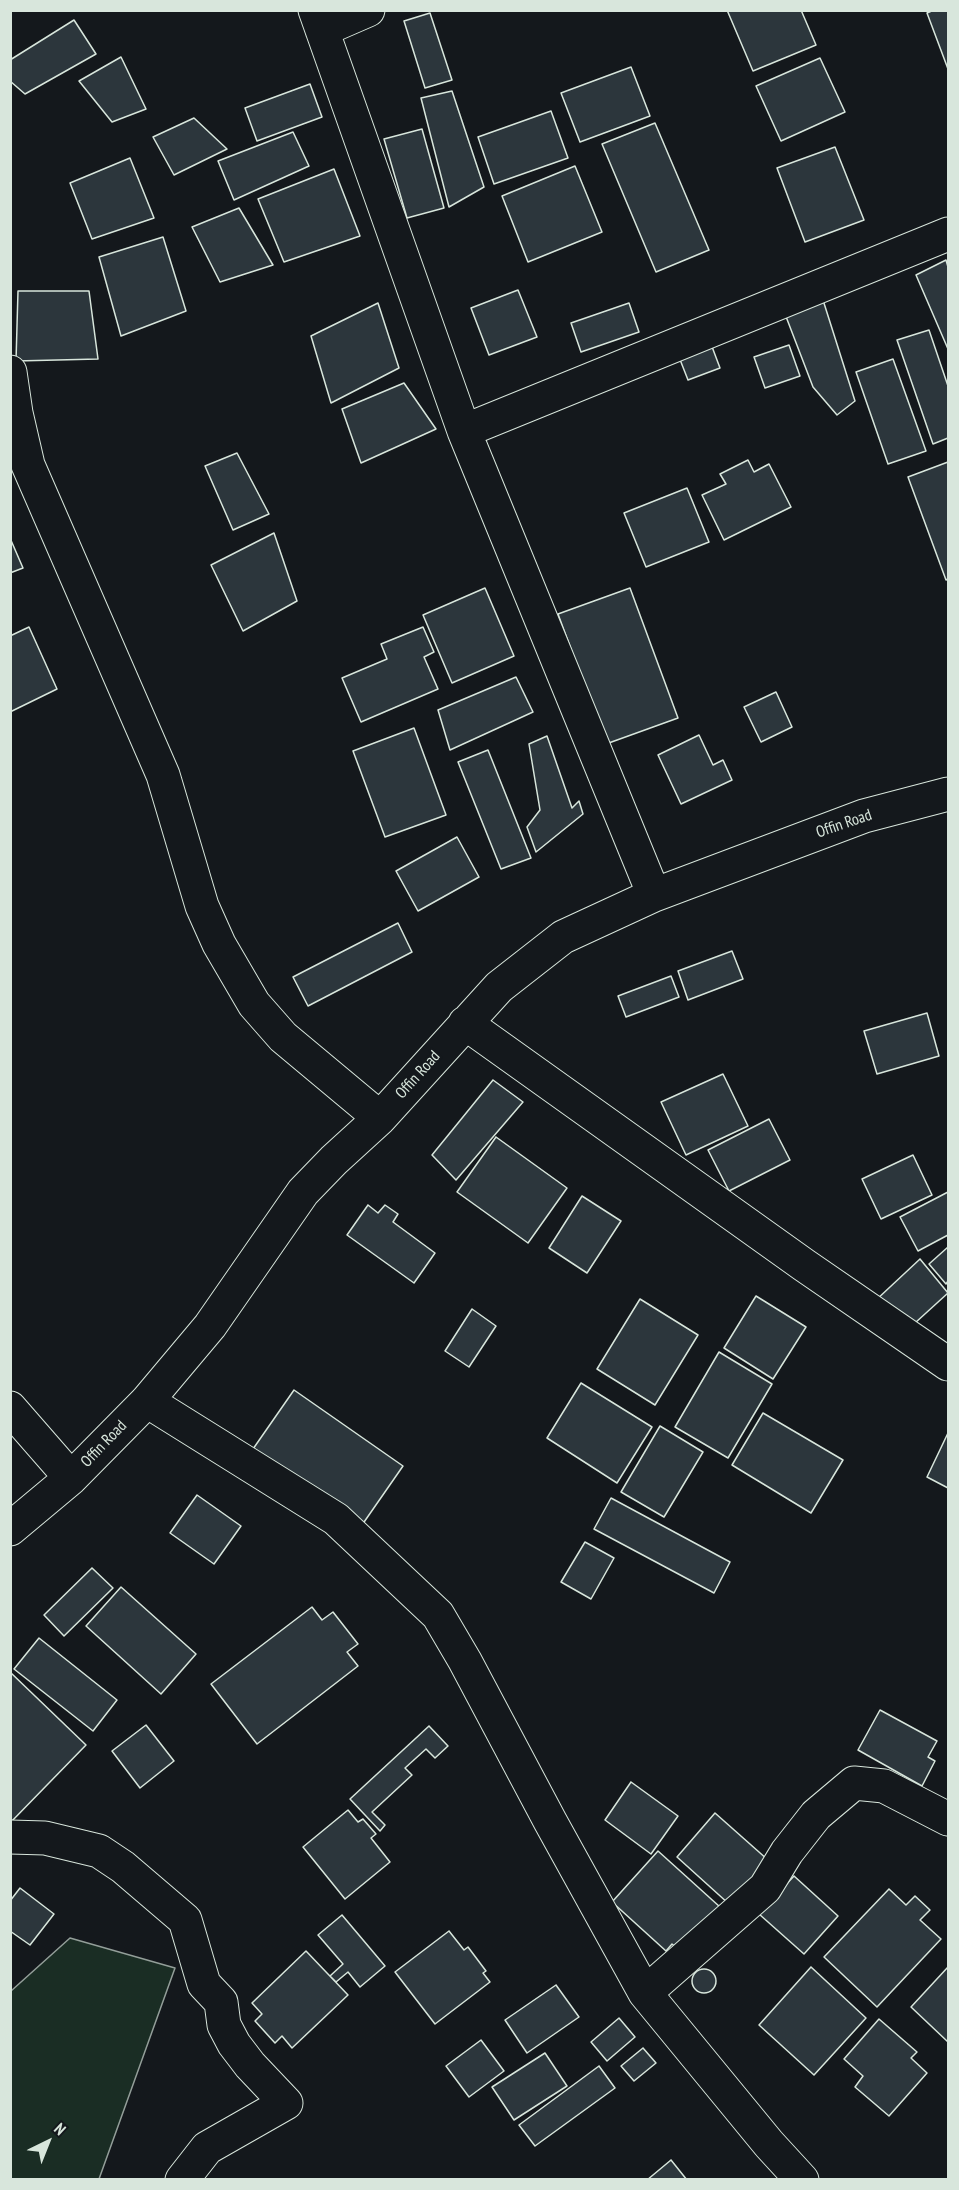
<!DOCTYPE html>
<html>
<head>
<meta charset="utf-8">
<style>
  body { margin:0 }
  #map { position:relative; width:959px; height:2190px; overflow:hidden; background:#14181c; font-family:"PT Sans Narrow",sans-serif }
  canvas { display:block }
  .frame { position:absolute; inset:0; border:12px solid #d8e6dc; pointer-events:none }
  .north { position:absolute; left:18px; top:2112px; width:60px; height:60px; -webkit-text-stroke:4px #14181c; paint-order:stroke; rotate:43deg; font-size:16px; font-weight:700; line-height:24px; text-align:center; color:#d8e6dc }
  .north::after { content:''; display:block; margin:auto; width:21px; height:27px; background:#d8e6dc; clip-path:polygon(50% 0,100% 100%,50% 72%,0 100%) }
</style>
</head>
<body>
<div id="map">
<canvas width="959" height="2190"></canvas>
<div class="frame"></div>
<div class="north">N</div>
</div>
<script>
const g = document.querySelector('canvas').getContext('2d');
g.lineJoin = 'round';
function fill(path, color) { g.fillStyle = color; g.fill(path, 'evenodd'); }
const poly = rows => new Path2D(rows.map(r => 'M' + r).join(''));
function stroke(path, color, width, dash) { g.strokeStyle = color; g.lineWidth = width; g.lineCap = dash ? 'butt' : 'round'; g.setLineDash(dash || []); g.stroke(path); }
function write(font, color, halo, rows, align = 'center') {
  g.font = font + ' "PT Sans Narrow",sans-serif'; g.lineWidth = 4.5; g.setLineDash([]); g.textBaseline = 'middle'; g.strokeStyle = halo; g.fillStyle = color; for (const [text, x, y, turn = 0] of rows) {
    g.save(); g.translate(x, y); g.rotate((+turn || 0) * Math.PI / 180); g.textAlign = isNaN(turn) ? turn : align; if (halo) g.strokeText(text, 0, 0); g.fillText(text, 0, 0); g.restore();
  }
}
const green = poly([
  [70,1938,175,1968,99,2179,11,2179,11,1991,70,1938]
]);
const building = poly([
  [727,10,801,10,816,45,753,71,727,10],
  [934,10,948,10,948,69,927,13,934,10],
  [430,13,452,80,425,88,404,21,430,13],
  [74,20,96,54,25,94,10,81,10,60,74,20],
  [121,57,146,109,112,122,79,81,121,57],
  [820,58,845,112,781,141,756,86,820,58],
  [631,67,650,116,580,142,561,93,631,67],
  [310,84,322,117,257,141,245,108,310,84],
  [452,91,484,187,449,207,421,98,452,91],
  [551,111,568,158,494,184,478,137,551,111],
  [194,118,227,149,174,175,153,137,194,118],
  [655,123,709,250,656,272,602,144,655,123],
  [422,129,444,208,407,218,384,139,422,129],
  [293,132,309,166,234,200,218,161,293,132],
  [835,147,864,220,805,242,777,168,835,147],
  [130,158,154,218,92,239,70,183,130,158],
  [575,166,602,232,528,262,502,196,575,166],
  [334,169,360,236,284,262,258,199,334,169],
  [239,208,273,265,220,282,192,227,239,208],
  [163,237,186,311,121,336,99,257,163,237],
  [946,260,948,267,948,349,916,275,946,260],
  [518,290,537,337,489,355,471,308,518,290],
  [18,291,89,291,98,359,16,361,18,291],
  [823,300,855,401,837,415,813,387,785,314,823,300],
  [378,303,399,368,331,403,311,336,378,303],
  [629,303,639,332,581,352,571,323,629,303],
  [929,330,948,386,948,438,933,444,897,340,929,330],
  [711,344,720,368,688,380,679,357,711,344],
  [789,345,800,376,765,388,754,357,789,345],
  [893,359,926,451,888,464,856,372,893,359],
  [404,383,436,429,361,463,342,409,404,383],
  [237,453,269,514,233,530,205,466,237,453],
  [748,460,754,472,769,464,791,507,724,540,702,495,726,484,720,474,748,460],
  [948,462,948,579,946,580,908,477,948,462],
  [687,488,709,542,646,567,624,513,687,488],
  [274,533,297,601,243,631,211,565,274,533],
  [10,538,23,568,10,573,10,538],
  [485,588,514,656,452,683,423,615,485,588],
  [630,588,678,718,606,744,558,614,630,588],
  [29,627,57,689,10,712,10,636,29,627],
  [423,627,434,652,424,657,438,689,361,722,342,678,387,659,381,644,423,627],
  [516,677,533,712,450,750,438,710,516,677],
  [776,692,792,727,761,742,744,707,776,692],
  [414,728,446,815,385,837,353,751,414,728],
  [699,735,713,765,723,760,732,780,681,804,658,755,699,735],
  [547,736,572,808,579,801,583,814,536,852,527,827,540,810,529,744,547,736],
  [488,750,531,858,501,869,458,762,488,750],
  [457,837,479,877,418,911,396,871,457,837],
  [398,923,412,952,308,1006,293,977,398,923],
  [732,951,743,979,688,1000,678,971,732,951],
  [671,976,679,997,626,1017,618,996,671,976],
  [927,1013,939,1056,877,1074,864,1031,927,1013],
  [723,1074,748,1126,686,1155,661,1102,723,1074],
  [493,1080,523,1102,456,1180,432,1155,493,1080],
  [769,1119,790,1160,729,1191,708,1150,769,1119],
  [496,1137,567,1188,528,1243,457,1192,496,1137],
  [913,1155,932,1195,881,1219,862,1179,913,1155],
  [948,1192,948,1235,918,1251,900,1217,948,1192],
  [582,1196,621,1221,587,1273,549,1248,582,1196],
  [368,1205,378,1213,385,1205,398,1214,393,1222,435,1253,414,1283,347,1235,368,1205],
  [948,1247,948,1281,946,1284,929,1264,948,1247],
  [920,1259,948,1293,904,1333,875,1301,920,1259],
  [756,1296,806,1327,773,1379,724,1348,756,1296],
  [640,1299,698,1335,655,1405,597,1369,640,1299],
  [472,1309,496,1326,469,1367,445,1351,472,1309],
  [719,1352,772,1384,728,1458,675,1427,719,1352],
  [581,1383,652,1427,617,1483,547,1438,581,1383],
  [294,1390,403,1466,362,1525,253,1449,294,1390],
  [763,1413,843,1460,811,1513,732,1465,763,1413],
  [660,1426,703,1452,664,1517,621,1492,660,1426],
  [948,1433,948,1488,927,1477,948,1433],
  [197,1495,241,1526,214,1564,170,1533,197,1495],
  [611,1498,730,1562,714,1593,594,1529,611,1498],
  [585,1542,614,1558,591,1599,561,1582,585,1542],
  [92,1568,113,1588,64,1636,44,1615,92,1568],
  [121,1587,196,1654,161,1694,86,1626,121,1587],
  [312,1607,322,1620,333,1612,358,1644,347,1652,358,1666,257,1744,211,1684,312,1607],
  [39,1638,117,1700,93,1731,14,1669,39,1638],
  [10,1672,86,1745,10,1823,10,1672],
  [880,1710,937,1741,928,1757,935,1761,922,1786,858,1750,880,1710],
  [146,1725,174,1761,140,1788,112,1751,146,1725],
  [429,1726,448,1746,435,1758,426,1749,405,1768,412,1775,372,1812,385,1825,380,1831,350,1799,429,1726],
  [631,1782,678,1816,651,1854,605,1820,631,1782],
  [348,1810,358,1822,363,1819,376,1834,371,1838,390,1862,345,1899,303,1847,348,1810],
  [715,1813,768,1860,729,1904,677,1857,715,1813],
  [658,1851,720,1907,680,1951,672,1944,666,1951,612,1902,658,1851],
  [794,1876,838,1916,804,1954,759,1914,794,1876],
  [20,1888,54,1914,30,1945,10,1931,10,1901,20,1888],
  [889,1889,906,1905,915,1896,930,1910,920,1920,941,1939,877,2007,824,1957,889,1889],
  [342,1915,385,1966,360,1987,348,1972,336,1982,330,1976,343,1964,318,1935,342,1915],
  [449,1931,464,1950,468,1947,486,1971,483,1973,490,1982,435,2024,395,1972,449,1931],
  [306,1951,348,1995,292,2048,282,2036,275,2043,255,2021,262,2014,252,2003,306,1951],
  [811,1967,866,2018,814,2075,759,2025,811,1967],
  [948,1967,948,2042,911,2007,948,1967],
  '692 1981a12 12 0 1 1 24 0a12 12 0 1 1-24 0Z',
  [556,1985,579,2017,527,2053,505,2020,556,1985],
  [619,2018,635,2037,607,2061,591,2042,619,2018],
  [879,2019,917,2052,911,2058,927,2073,889,2116,855,2087,863,2076,844,2059,879,2019],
  [481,2040,504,2071,469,2097,446,2066,481,2040],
  [643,2048,656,2063,634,2081,621,2066,643,2048],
  [545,2053,567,2086,514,2120,492,2087,545,2053],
  [599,2066,615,2088,535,2146,519,2125,599,2066],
  [671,2160,687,2180,647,2180,671,2160]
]);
const minor = poly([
  [315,10,464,431,654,895],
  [322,30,368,10],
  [10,372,16,413,28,465,163,775,202,906,219,944,254,1004,283,1037,380,1118],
  [464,431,948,234],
  [465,1023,804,1265,948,1364],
  [147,1401,336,1519,438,1615,465,1661,550,1821,645,1993,769,2144,802,2180],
  [10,1408,71,1478],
  [10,1529,71,1478,147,1401,210,1326,303,1192,334,1160,380,1118,499,987,563,937,654,895,864,816,948,794],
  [10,1837,45,1838,99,1851,123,1867,185,1920,204,1984,221,2002,224,2025,234,2044,250,2065,286,2103,207,2148,182,2180],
  [645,1993,765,1888,787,1852,816,1815,854,1783,884,1786,948,1819]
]);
const streetNames = [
  ["Offin Road",844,824,-19],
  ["Offin Road",418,1075,-48],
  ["Offin Road",104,1444,-46]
];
fill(green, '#1a2d24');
stroke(green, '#939e99', 1.5);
fill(building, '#2c363c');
stroke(building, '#d8e6dc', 1.5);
stroke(minor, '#d8e6dc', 35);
stroke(minor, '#14181c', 33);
write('16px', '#d8e6dc', '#14181c', streetNames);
</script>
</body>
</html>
